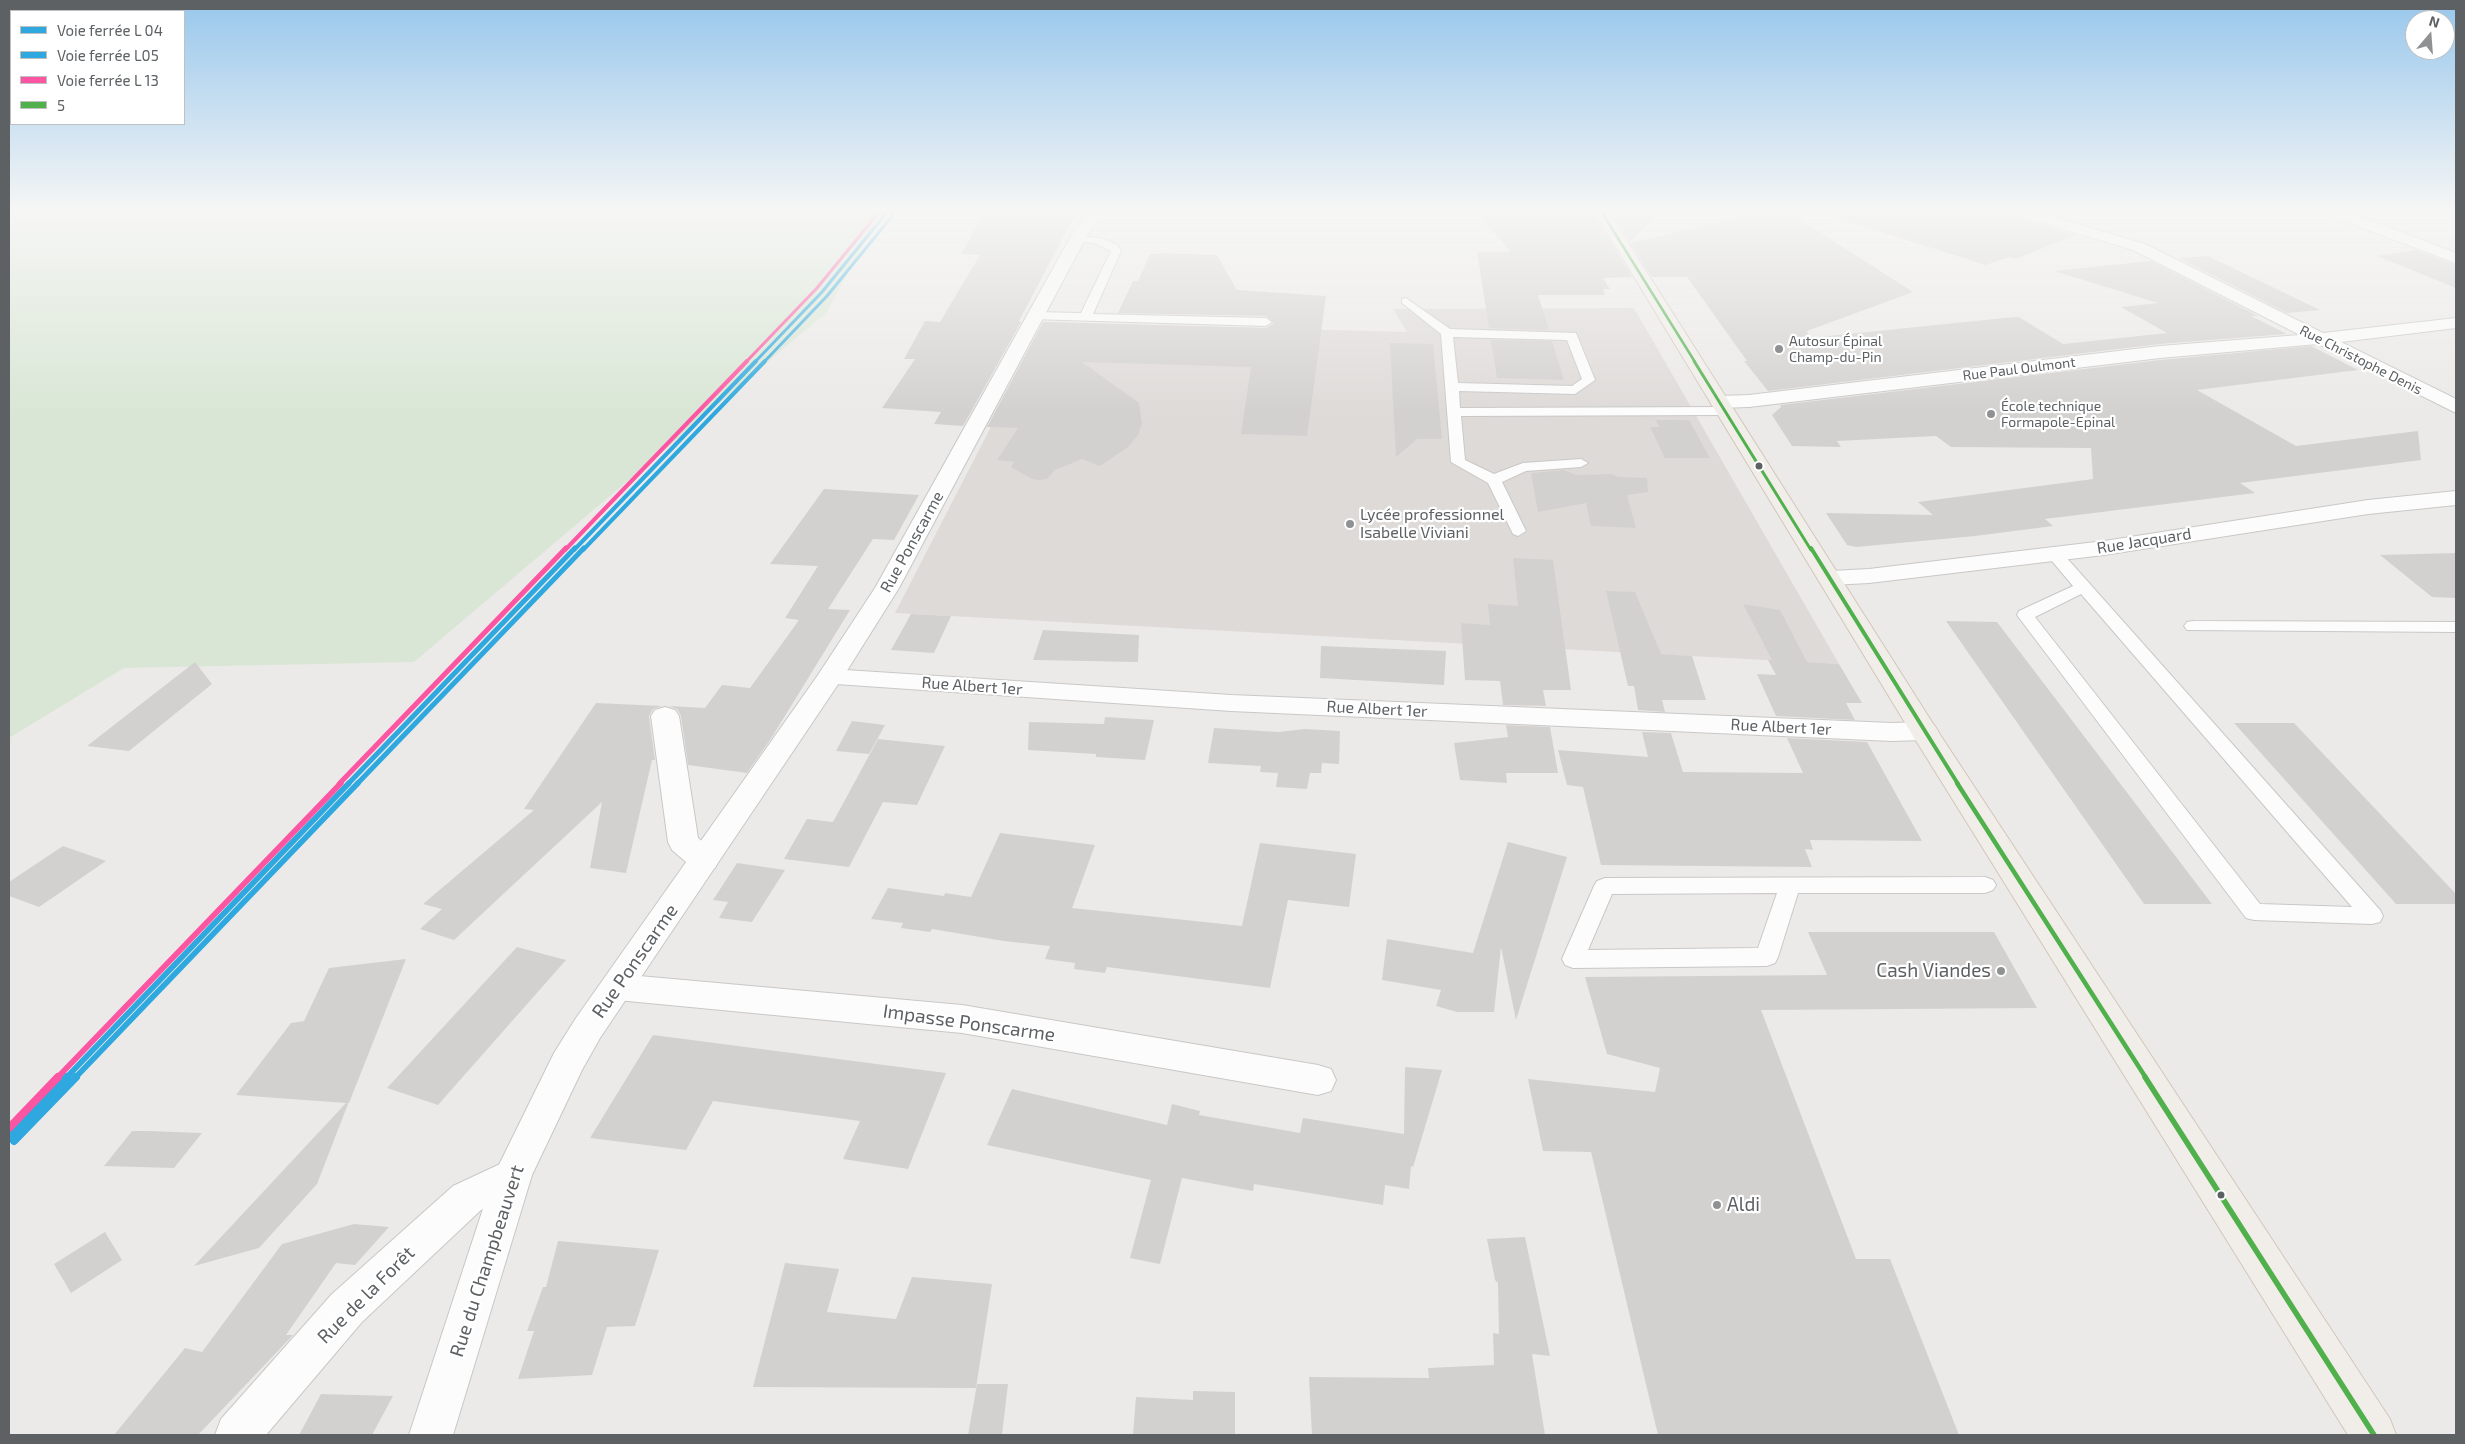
<!DOCTYPE html>
<html>
<head>
<meta charset="utf-8">
<style>
  body { margin:0 }
  #map { position:relative; width:2465px; height:1444px; overflow:hidden; background:#eceae8; font-family:"Exo 2",sans-serif }
  canvas { display:block }
  .frame { position:absolute; inset:0; border:10px solid #5d6164; pointer-events:none }
  .legend { position:absolute; left:10px; top:10px; width:175px; height:115px; box-sizing:border-box; background:#fff; border:1px solid #bec0c1; margin:0; padding:6px 9px; list-style:none; font-size:15px; color:#5d6164 }
  .legend li { display:flex; align-items:center; gap:10px; height:25px }
  .legend b { width:25px; border:1px solid #bec0c1 }
  .north { position:absolute; left:2405px; top:10px; width:50px; height:50px; box-sizing:border-box; background:#fff; border:1px solid #bec0c1; border-radius:50%; rotate:18deg; font-size:14px; font-weight:700; line-height:20px; text-align:center; color:#5d6164 }
  .north::after { content:''; display:block; margin:auto; width:18px; height:22px; background:#8f9192; clip-path:polygon(50% 0,100% 100%,50% 72%,0 100%) }
</style>
</head>
<body>
<div id="map">
<canvas width="2465" height="1444"></canvas>
<div class="frame"></div>
<ul class="legend">
<li><b style="height:6px;background:#2ea8de"></b>Voie ferrée L 04</li>
<li><b style="height:6px;background:#2ea8de"></b>Voie ferrée L05</li>
<li><b style="height:6px;background:#fc55a2"></b>Voie ferrée L 13</li>
<li><b style="height:6px;background:#50b04b"></b>5</li>
</ul>
<div class="north">N</div>
</div>
<script>
const g = document.querySelector('canvas').getContext('2d');
g.lineJoin = 'round';
function fill(path, color) { g.fillStyle = color; g.fill(path, 'evenodd'); }
const poly = rows => new Path2D(rows.map(r => 'M' + r).join(''));
function stroke(path, color, width, dash) { g.strokeStyle = color; g.lineWidth = width; g.lineCap = dash ? 'butt' : 'round'; g.setLineDash(dash || []); g.stroke(path); }
function write(font, color, halo, rows, align = 'center') {
  g.font = font + ' "Exo 2",sans-serif'; g.lineWidth = 4.5; g.setLineDash([]); g.textBaseline = 'middle'; g.strokeStyle = halo; g.fillStyle = color; for (const [text, x, y, turn = 0] of rows) {
    g.save(); g.translate(x, y); g.rotate((+turn || 0) * Math.PI / 180); g.textAlign = isNaN(turn) ? turn : align; if (halo) g.strokeText(text, 0, 0); g.fillText(text, 0, 0); g.restore();
  }
}
const education = poly([
  [1634,308,1839,664,895,613,1045,322,1407,332,1393,309]
]);
const green = poly([
  [9,211,882,211,827,312,414,662,124,668,9,738]
]);
const building = poly([
  [985,211,1077,211,1019,321,1021,322,963,426,934,424,941,412,882,408,915,359,904,359,925,321,940,322,980,255,961,254],
  [1475,211,1592,211,1632,277,1603,278,1610,289,1603,289,1605,295,1538,295,1549,330,1489,328,1477,252,1511,252],
  [1610,211,1660,211,1630,242],
  [1755,211,1787,211,1913,292,1807,331,1809,338,2014,317,2019,317,2063,344,2167,333,2121,307,2158,303,2054,271,2151,261,2258,316,2251,316,2287,334,2160,344,1768,391,1744,361,1747,361,1687,277,1652,277,1630,243,1754,214],
  [1837,211,2000,211,2075,235,2016,259,2009,257,1986,265,1836,218],
  [2416,250,2456,265,2456,288,2377,256],
  [1163,253,1217,255,1237,290,1326,296,1307,436,1241,434,1251,367,1082,362,1139,403,1142,424,1138,435,1128,447,1100,466,1082,459,1055,470,1047,479,1040,480,1032,479,1011,467,1014,462,997,460,1018,428,987,427,1043,322,1266,328,1274,323,1266,316,1118,313,1133,281,1138,281,1150,254],
  [2208,256,2320,310,2287,313,2178,258],
  [1491,340,1552,341,1564,380,1497,378],
  [1390,343,1433,344,1442,439,1417,439,1396,457],
  [2311,346,2358,370,2197,390,2296,446,2418,431,2421,460,2240,483,2255,493,2045,519,2053,526,1975,536,1856,547,1847,545,1826,513,1933,515,1918,502,2093,479,2091,448,1951,447,1936,436,1837,441,1841,447,1792,446,1772,415,1781,407,1780,405,2160,360],
  [1656,420,1689,420,1710,458,1665,458,1650,427,1659,427],
  [1564,470,1576,475,1612,474,1618,477,1647,478,1648,492,1627,495,1636,528,1591,526,1586,503,1538,512,1531,473],
  [824,489,919,495,894,540,873,539,828,609,850,610,772,737,747,773,688,765,681,716,677,709,669,706,705,708,722,685,750,688,799,620,785,618,818,566,770,564],
  [2456,553,2456,598,2432,597,2380,555],
  [1513,558,1553,560,1571,690,1543,690,1546,706,1503,705,1500,681,1465,680,1461,623,1490,625,1488,604,1518,606],
  [1606,591,1635,592,1661,654,1692,656,1706,700,1662,700,1665,712,1638,710,1634,686,1628,686],
  [1743,604,1780,610,1807,662,1839,664,1862,703,1846,703,1855,720,1776,716,1757,674,1776,675,1768,660,1772,660],
  [911,614,951,616,934,653,891,650],
  [1946,621,1997,622,2212,904,2144,904],
  [1043,630,1139,635,1138,662,1033,660],
  [1321,646,1446,651,1444,685,1320,678],
  [195,662,212,684,129,751,87,746],
  [596,703,662,706,653,709,649,716,655,760,652,760,626,873,590,868,602,802,454,940,420,929,442,909,423,904,534,810,524,809],
  [1105,717,1154,720,1145,760,1096,757,1096,754,1028,750,1029,722,1104,724],
  [852,721,885,725,869,754,836,751],
  [2234,723,2294,723,2456,894,2456,904,2396,904],
  [1506,725,1550,727,1558,773,1506,773,1507,783,1460,780,1454,743,1508,737],
  [1214,728,1278,732,1305,729,1340,731,1339,764,1322,763,1321,773,1310,773,1307,789,1276,787,1278,773,1260,772,1261,766,1208,763],
  [1642,732,1671,733,1683,772,1803,773,1787,738,1867,742,1922,841,1810,840,1813,850,1805,849,1812,867,1601,865,1583,787,1567,785,1558,750,1648,757],
  [878,739,945,746,917,805,883,802,849,867,784,859,807,819,833,822],
  [1000,833,1095,845,1072,908,1242,926,1260,843,1356,854,1349,907,1288,900,1270,988,1107,967,1105,973,1074,969,1075,963,1045,959,1050,946,1004,941,932,929,930,932,901,928,903,923,871,919,888,888,944,896,945,893,971,897],
  [1508,842,1567,857,1516,1020,1501,947,1494,1012,1457,1012,1436,1006,1441,990,1382,980,1387,939,1473,953],
  [63,846,106,861,39,907,9,896,9,882],
  [737,863,785,870,752,922,719,918,728,902,713,900],
  [1808,932,1994,932,2037,1008,1761,1010,1856,1259,1890,1259,1959,1435,1658,1435,1591,1152,1543,1151,1528,1079,1655,1092,1660,1068,1607,1054,1585,977,1827,975],
  [517,947,566,960,438,1105,387,1088],
  [406,959,349,1103,347,1103,348,1104,317,1184,259,1248,194,1266,346,1103,236,1095,291,1023,304,1021,329,968],
  [653,1035,946,1073,908,1169,843,1159,860,1121,713,1101,686,1150,590,1138],
  [1405,1067,1442,1070,1413,1167,1411,1166,1409,1189,1385,1185,1383,1205,1254,1184,1253,1191,1182,1178,1160,1264,1130,1258,1151,1180,987,1145,1012,1089,1167,1125,1172,1104,1200,1111,1199,1115,1300,1133,1303,1118,1404,1134],
  [132,1131,148,1131,202,1133,174,1168,104,1166],
  [354,1224,389,1227,355,1265,336,1263,286,1335,293,1335,198,1435,114,1435,185,1348,202,1352,282,1244],
  [105,1232,122,1260,71,1293,54,1264],
  [1525,1237,1550,1356,1532,1354,1545,1435,1312,1435,1309,1377,1429,1378,1428,1368,1494,1365,1493,1333,1499,1334,1498,1283,1495,1280,1487,1239],
  [558,1241,659,1250,635,1326,607,1327,592,1375,518,1379,534,1331,527,1331,543,1287,546,1287],
  [785,1263,839,1269,827,1312,896,1319,912,1277,992,1284,976,1388,753,1387],
  [977,1384,1008,1384,1002,1435,968,1435],
  [1193,1391,1235,1392,1235,1435,1133,1435,1136,1397,1193,1400],
  [321,1394,393,1396,372,1435,299,1435]
]);
const lane = poly([
  [1077,236,1100,238,1118,245,1121,251,1093,314,1266,318,1272,322,1266,326,1031,319,1029,316,1035,312,1081,313,1111,251,1094,243,1073,241,1072,239,1077,236],
  [1406,298,1450,329,1576,333,1595,380,1575,394,1459,391,1460,408,1726,407,1733,411,1726,415,1461,416,1465,460,1494,474,1523,463,1581,459,1588,463,1581,467,1526,471,1502,482,1526,531,1518,536,1513,534,1488,483,1451,462,1441,334,1402,303,1402,299,1406,298],
  [1453,337,1567,340,1582,379,1572,386,1458,383,1453,337],
  [2054,549,2060,551,2073,565,2380,910,2383,916,2380,922,2372,924,2254,920,2246,918,2017,615,2019,611,2073,586,2046,554,2054,549],
  [2081,594,2352,907,2260,904,2035,617,2081,594],
  [2193,621,2456,622,2456,632,2187,630,2184,626,2187,622,2193,621],
  [1985,877,1993,880,1996,885,1993,890,1985,893,1798,893,1778,957,1775,963,1767,966,1573,968,1565,965,1562,959,1594,886,1597,881,1605,878,1985,877],
  [1777,893,1758,948,1588,950,1612,894,1777,893]
]);
const street = poly([
  [2011,211,2033,211,2145,244,2323,333,2456,318,2456,328,2341,342,2456,399,2456,413,2318,344,2160,358,1749,407,1720,408,1713,406,1710,402,1713,398,1720,396,1749,395,2160,346,2300,335,2133,250,2013,214,2011,211],
  [2326,211,2345,211,2456,253,2456,263,2328,215,2326,211],
  [2456,491,2456,505,2368,514,2104,555,1869,583,1831,585,1823,583,1819,578,1823,573,1831,571,1869,569,2104,541,2368,500,2456,491],
  [830,669,1231,695,1892,723,1924,722,1934,725,1938,731,1934,737,1924,740,1892,741,1231,711,821,683,817,677,821,671,830,669],
  [665,707,675,710,679,716,698,838,715,852,719,860,715,868,704,871,693,868,672,850,668,842,651,716,655,710,665,707],
  [617,974,962,1005,1318,1065,1331,1069,1336,1080,1331,1091,1318,1095,962,1033,617,1000,605,996,600,987,605,978,617,974],
  [513,1158,527,1163,532,1175,527,1187,481,1210,362,1322,266,1435,215,1435,221,1419,332,1294,453,1186,513,1158]
]);
const secondary = poly([
  [1089,211,1104,211,1089,232,899,588,843,677,600,1038,582,1070,532,1175,453,1435,409,1435,494,1175,554,1053,576,1018,818,675,875,588,1074,231,1089,211]
]);
const primary = poly([
  [1594,211,1608,211,1937,730,2390,1419,2396,1435,2348,1435,1910,731,1594,211]
]);
const bus1Far4 = poly([
  [1601,211,1695,362]
]);
const bus1Far3 = poly([
  [1694,361,1811,550]
]);
const bus1Far2 = poly([
  [1811,548,1958,784]
]);
const bus1Far1 = poly([
  [1957,783,2146,1078]
]);
const bus1 = poly([
  [2145,1077,2374,1435]
]);
const rail1Far4 = poly([
  [755,362,822,292,888,211]
]);
const rail1Far3 = poly([
  [574,550,756,361]
]);
const rail1Far2 = poly([
  [348,784,575,548]
]);
const rail1Far1 = poly([
  [66,1078,349,783]
]);
const rail1 = poly([
  [9,1137,67,1077]
]);
const rail2Far4 = poly([
  [764,362,827,296,893,215]
]);
const rail2Far3 = poly([
  [583,550,765,361]
]);
const rail2Far2 = poly([
  [357,784,584,548]
]);
const rail2Far1 = poly([
  [75,1078,358,783]
]);
const rail2 = poly([
  [14,1141,76,1077]
]);
const rail3Far4 = poly([
  [746,362,817,288,880,211]
]);
const rail3Far3 = poly([
  [565,550,747,361]
]);
const rail3Far2 = poly([
  [339,784,566,548]
]);
const rail3Far1 = poly([
  [57,1078,341,783]
]);
const rail3 = poly([
  [9,1128,58,1077]
]);
const markers = [
  [1779,349,5,"#8f9192"],
  [1991,414,5,"#8f9192"],
  [1759,466,4.5,"#5d6164"],
  [1350,524,5,"#8f9192"],
  [2001,971,5,"#8f9192"],
  [2221,1195,4.5,"#5d6164"],
  [1717,1205,5,"#8f9192"]
];
const farPoinames = [
  ["Autosur Épinal",1789,341],
  ["Champ-du-Pin",1789,357],
  ["École technique",2001,406],
  ["Formapole-Epinal",2001,422]
];
const farStreetnames = [
  ["Rue Christophe Denis",2361,360,27],
  ["Rue Paul Oulmont",2019,369,-7]
];
const poiNames = [
  ["Lycée professionnel",1360,515],
  ["Isabelle Viviani",1360,533]
];
const streetNames = [
  ["Rue Jacquard",2144,541,-9],
  ["Rue Ponscarme",912,542,-61],
  ["Rue Albert 1er",972,686,4],
  ["Rue Albert 1er",1377,709,3],
  ["Rue Albert 1er",1781,727,3]
];
const nearStreetnames = [
  ["Rue Ponscarme",635,961,-55],
  ["Impasse Ponscarme",969,1023,8],
  ["Rue du Champbeauvert",487,1261,-72],
  ["Rue de la Forêt",366,1295,-45]
];
const nearPoinames = [
  ["Cash Viandes",1991,971],
  ["Aldi",1727,1205,"left"]
];
fill(education, '#dedad8');
fill(green, '#d9e6d5');
fill(building, '#d3d1d0');
stroke(lane, '#c9c8c7', 2);
stroke(street, '#c9c8c7', 2);
stroke(secondary, '#c6c7c7', 2);
stroke(primary, '#d1c6b9', 2);
fill(lane, '#fcfcfc');
fill(street, '#fcfcfc');
fill(secondary, '#fcfcfc');
fill(primary, '#f1eee9');
stroke(bus1Far4, '#50b04b', 2.5);
stroke(bus1Far3, '#50b04b', 3);
stroke(bus1Far2, '#50b04b', 4);
stroke(bus1Far1, '#50b04b', 4.5);
stroke(bus1, '#50b04b', 5.5);
stroke(rail1Far4, '#2ea8de', 3);
stroke(rail1Far3, '#2ea8de', 4);
stroke(rail1Far2, '#2ea8de', 5);
stroke(rail1Far1, '#2ea8de', 5.5);
stroke(rail1, '#2ea8de', 8);
stroke(rail2Far4, '#2ea8de', 3);
stroke(rail2Far3, '#2ea8de', 4);
stroke(rail2Far2, '#2ea8de', 5);
stroke(rail2Far1, '#2ea8de', 5.5);
stroke(rail2, '#2ea8de', 8);
stroke(rail3Far4, '#fc55a2', 3);
stroke(rail3Far3, '#fc55a2', 4);
stroke(rail3Far2, '#fc55a2', 5);
stroke(rail3Far1, '#fc55a2', 5.5);
stroke(rail3, '#fc55a2', 8);
const sky = g.createLinearGradient(0, 0, 0, 413);
sky.addColorStop(0, '#98c7ec');
sky.addColorStop(0.51, '#f6f6f5');
sky.addColorStop(1, '#f6f6f500');
g.fillStyle = sky;
g.fillRect(0, 0, 2465, 413);
for (const [x, y, r, color] of markers) { const dot = new Path2D(); dot.arc(x, y, r, 0, 2 * Math.PI); g.fillStyle = color; g.fill(dot); stroke(dot, '#fff', 2); }
write('14px', '#5d6164', '#fff', farPoinames, 'left');
write('14px', '#5d6164', '#fff', farStreetnames);
write('16px', '#5d6164', '#fff', poiNames, 'left');
write('16px', '#5d6164', '#fff', streetNames);
write('19px', '#5d6164', '#fff', nearStreetnames);
write('19px', '#5d6164', '#fff', nearPoinames, 'right');
</script>
</body>
</html>
